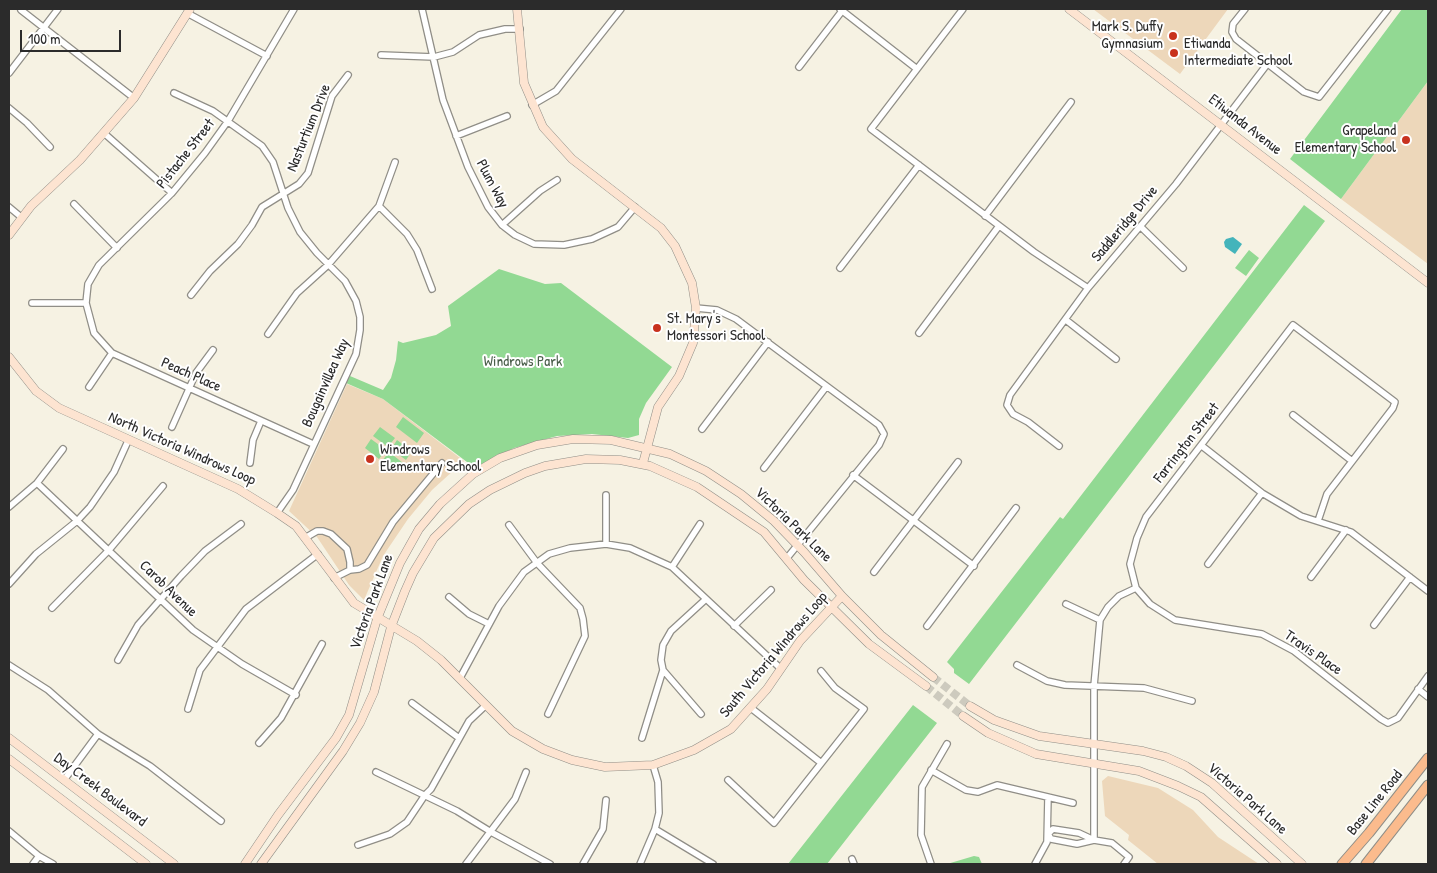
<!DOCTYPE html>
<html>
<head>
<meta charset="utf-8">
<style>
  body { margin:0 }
  #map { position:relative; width:1437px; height:873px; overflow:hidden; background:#f6f2e3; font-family:"Patrick Hand",sans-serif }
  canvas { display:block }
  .frame { position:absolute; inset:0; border:10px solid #2b2b2b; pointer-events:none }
  .scale { position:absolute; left:20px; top:30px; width:101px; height:22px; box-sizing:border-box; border:2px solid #2b2b2b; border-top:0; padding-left:6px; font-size:15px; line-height:18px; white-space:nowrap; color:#2b2b2b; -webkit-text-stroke:4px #fff; paint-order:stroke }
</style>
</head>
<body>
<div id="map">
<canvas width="1437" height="873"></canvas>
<div class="frame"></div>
<div class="scale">100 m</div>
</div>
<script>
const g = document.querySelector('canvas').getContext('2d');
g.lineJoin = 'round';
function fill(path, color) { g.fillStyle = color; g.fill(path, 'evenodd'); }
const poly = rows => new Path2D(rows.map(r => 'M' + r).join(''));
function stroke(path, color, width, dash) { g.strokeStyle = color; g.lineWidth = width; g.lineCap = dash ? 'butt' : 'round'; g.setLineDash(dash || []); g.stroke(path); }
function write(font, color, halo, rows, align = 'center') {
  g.font = font + ' "Patrick Hand",sans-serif'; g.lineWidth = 4; g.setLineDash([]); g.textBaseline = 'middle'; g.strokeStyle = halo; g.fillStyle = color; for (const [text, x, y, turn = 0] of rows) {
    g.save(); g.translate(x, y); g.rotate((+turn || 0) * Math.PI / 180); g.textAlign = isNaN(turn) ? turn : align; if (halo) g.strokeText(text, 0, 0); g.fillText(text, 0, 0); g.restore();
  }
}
const built = poly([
  [1093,9,1228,9,1180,74],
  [1428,81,1428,264,1341,199],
  [347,384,383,399,464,461,432,490,408,519,383,556,364,600,349,585,317,537,289,511],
  [1108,776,1158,788,1193,810,1218,837,1259,864,1158,864,1128,840,1129,835,1105,816,1102,781]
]);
const green = poly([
  [1402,9,1428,9,1428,81,1341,199,1290,159],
  [1304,205,1325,221,969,684,954,673,954,669,947,662,1060,517,1063,519],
  [1249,250,1259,258,1246,276,1235,268],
  [499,269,545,284,561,283,672,367,646,403,639,419,639,435,628,438,592,434,557,436,514,448,475,468,383,399,346,383,350,376,383,390,391,378,396,360,398,341,403,343,436,335,451,326,448,306],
  [403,417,424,433,417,443,396,427],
  [380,427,395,438,388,447,373,436],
  [371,439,386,450,379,459,365,448],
  [397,440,412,451,406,460,391,449],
  [389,452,403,463,397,472,382,461],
  [913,705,937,723,827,864,788,864],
  [974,856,979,857,982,864,947,864]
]);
const water = poly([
  [1233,237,1242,244,1235,254,1225,247,1224,242,1226,239]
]);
const secondaryTunnel = poly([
  [933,677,970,706],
  [926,686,963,716]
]);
const street = poly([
  [294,9,228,121,205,153,172,193,99,265,88,284,86,303,94,333,112,353,313,444],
  [422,9,443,100,468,167,488,207,502,225,515,235,534,244,564,245,592,239,618,227,635,207],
  [840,9,917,69],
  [963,9,871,129,1034,252,1088,288],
  [1245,9,1233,24,1232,32,1236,39,1304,92,1319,97,1388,9],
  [21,10,134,98],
  [187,13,267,56],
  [381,55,434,57,453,52,479,35,505,29,520,29],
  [799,67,842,11],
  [9,73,58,9],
  [174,93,213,111,262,146,273,162,288,208,300,232,317,253,345,281,356,301,360,317,360,330,356,354,293,490,277,513],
  [532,105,556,91,621,9],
  [9,108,27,123,50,147],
  [105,134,172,193],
  [456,136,507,116],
  [74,204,117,248],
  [379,206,407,234,417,250,432,289],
  [9,207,21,217],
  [985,216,1071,102],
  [502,225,540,191,557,180],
  [1141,227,1183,268],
  [840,268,919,165],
  [191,295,210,271,238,244,252,225,262,207,299,184,308,173,332,96,348,75],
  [32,303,86,303],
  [696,308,717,310,736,319,879,425,884,434,879,445,787,558],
  [1066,320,1116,359],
  [919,333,999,226],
  [268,334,297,293,328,265,379,206,395,162],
  [89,387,112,353],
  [1293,415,1352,461],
  [172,427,196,373,213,350],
  [702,429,768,342],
  [1059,446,1028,422,1013,414,1007,405,1010,395,1088,288,1176,184,1268,63],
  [1202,446,1262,493,1301,516,1351,532,1428,591],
  [250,463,253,440,261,421],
  [764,468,826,387],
  [853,475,974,566],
  [37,483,193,630,242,664,296,695],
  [9,507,37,483,63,449],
  [1318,521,1327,494,1393,408,1395,402,1293,325,1146,517,1137,538,1130,564,1136,588,1150,604,1175,620,1262,634,1294,651,1381,719,1388,723,1398,718,1428,676],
  [509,525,537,563,580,608,583,619,585,636,548,714],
  [305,538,317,531,323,531,331,534,347,549,350,562,350,570,334,578],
  [606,544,606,495],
  [1208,564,1262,493],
  [672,567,700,524],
  [350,570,359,569,367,565,393,522,442,463],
  [874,572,958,462],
  [1311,577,1346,530],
  [9,584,36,554,77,521,90,507,114,472,128,441],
  [449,597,469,614,489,624],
  [1066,604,1100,620],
  [52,608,109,550,163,486],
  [1374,625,1410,577],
  [734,626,771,590],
  [927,626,1016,508],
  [118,660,138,625,181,576,205,551,241,524],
  [9,665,48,690,98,734,150,766,221,821],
  [1017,665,1047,681,1065,685,1144,688,1192,701],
  [663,670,701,714],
  [460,678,499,606,524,572,549,554,570,548,606,544,630,548,672,567,780,668],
  [1418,689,1428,697],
  [412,703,459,738],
  [751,708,820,762],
  [188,709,200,670,246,609,318,554],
  [642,738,663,670,661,660,663,645,671,631,706,599],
  [259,743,281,718,322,644],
  [931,770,966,790,978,792,997,785,1073,803],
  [376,772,457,811,491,832,550,864],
  [64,780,98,734],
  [728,780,774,823,864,709,835,688,821,671],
  [655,829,713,864],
  [9,831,39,856,53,864],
  [1048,834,1053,829,1079,833,1094,840,1112,843,1129,857,1124,864],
  [1048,834,1051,839,1077,844,1094,840],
  [1094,840,1094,686,1100,620,1108,607,1119,596,1136,588],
  [358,845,390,834,407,822,425,795,431,789,469,721,485,706],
  [852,859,854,864],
  [33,864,39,856],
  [466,864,515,799,526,772],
  [583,864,603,829,606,800],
  [640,864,655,829,659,813,658,782,653,765],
  [931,864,921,835,922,787,947,744],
  [1035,864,1047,842,1048,797]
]);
const secondary = poly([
  [517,9,524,83,543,127,572,159,661,228,675,246,692,283,696,308,693,343,679,376,658,407,643,463],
  [1069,9,1428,283],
  [9,235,31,206,80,160,134,98,190,9],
  [9,357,36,391,59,408,238,489,277,513,296,526,354,603,417,641,441,660,512,731,543,749,572,760,605,767,653,765,694,750,731,729,767,689,800,641,842,596],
  [970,706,994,720,1039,736,1143,751,1166,757,1186,766,1212,783,1302,864],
  [963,716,988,733,1036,754,1139,771,1178,786,1201,797,1277,864],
  [9,738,174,864],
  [9,759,146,864],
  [245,864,278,815,336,738,349,715,377,619,400,563,419,529,440,504,473,474,500,458,537,445,573,439,611,440,670,454,706,471,741,494,774,521,804,552,842,596,881,635,933,677],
  [261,864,343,751,360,723,374,692,391,627,405,591,413,573,434,538,469,504,490,490,525,473,545,466,586,459,620,460,650,466,697,487,764,532,804,580,869,644,926,686]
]);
const primary = poly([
  [1342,864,1369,833,1428,758],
  [1366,864,1428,785]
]);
const markers = [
  [1173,36,5,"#c8321e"],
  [1174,53,5,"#c8321e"],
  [1406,140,5,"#c8321e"],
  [657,328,5,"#c8321e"],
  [370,459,5,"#c8321e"]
];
const poiNames = [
  ["Mark S. Duffy",1163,27,"right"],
  ["Gymnasium",1163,44,"right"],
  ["Etiwanda",1184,44],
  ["Intermediate School",1184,61],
  ["Grapeland",1396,131,"right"],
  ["Elementary School",1396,148,"right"],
  ["St. Mary's",667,319],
  ["Montessori School",667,336],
  ["Windrows",380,450],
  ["Elementary School",380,467]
];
const streetNames = [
  ["Etiwanda Avenue",1245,125,38],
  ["Nasturtium Drive",309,128,-68],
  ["Pistache Street",186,154,-52],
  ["Plum Way",492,184,62],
  ["Saddleridge Drive",1125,224,-50],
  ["Peach Place",191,375,24],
  ["Bougainvillea Way",326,383,-66],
  ["Farrington Street",1187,443,-52],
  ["North Victoria Windrows Loop",182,449,24],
  ["Victoria Park Lane",793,525,44],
  ["Carob Avenue",168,589,44],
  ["Victoria Park Lane",372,602,-70],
  ["Travis Place",1313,653,35],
  ["South Victoria Windrows Loop",774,655,-50],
  ["Day Creek Boulevard",100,790,37],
  ["Victoria Park Lane",1247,799,41],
  ["Base Line Road",1375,803,-51]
];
const parkNames = [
  ["Windrows Park",523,362]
];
fill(built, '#edd7ba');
fill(green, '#92d993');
fill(water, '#44b4bb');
stroke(secondaryTunnel, '#cdcabe', 8, [8, 4]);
stroke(street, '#908e87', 8);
stroke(secondary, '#908e87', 9);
stroke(primary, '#908e87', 11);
stroke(street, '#fff', 5.5);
stroke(secondary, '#fde4d1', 8);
stroke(primary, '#fbbb8d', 9);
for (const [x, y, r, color] of markers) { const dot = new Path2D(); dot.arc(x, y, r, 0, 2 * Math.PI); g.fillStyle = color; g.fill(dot); stroke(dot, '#fff', 2); }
write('15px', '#2b2b2b', '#fff', poiNames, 'left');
write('15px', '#2b2b2b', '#fff', streetNames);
write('15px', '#4a5f4a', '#fff', parkNames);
</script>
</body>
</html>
